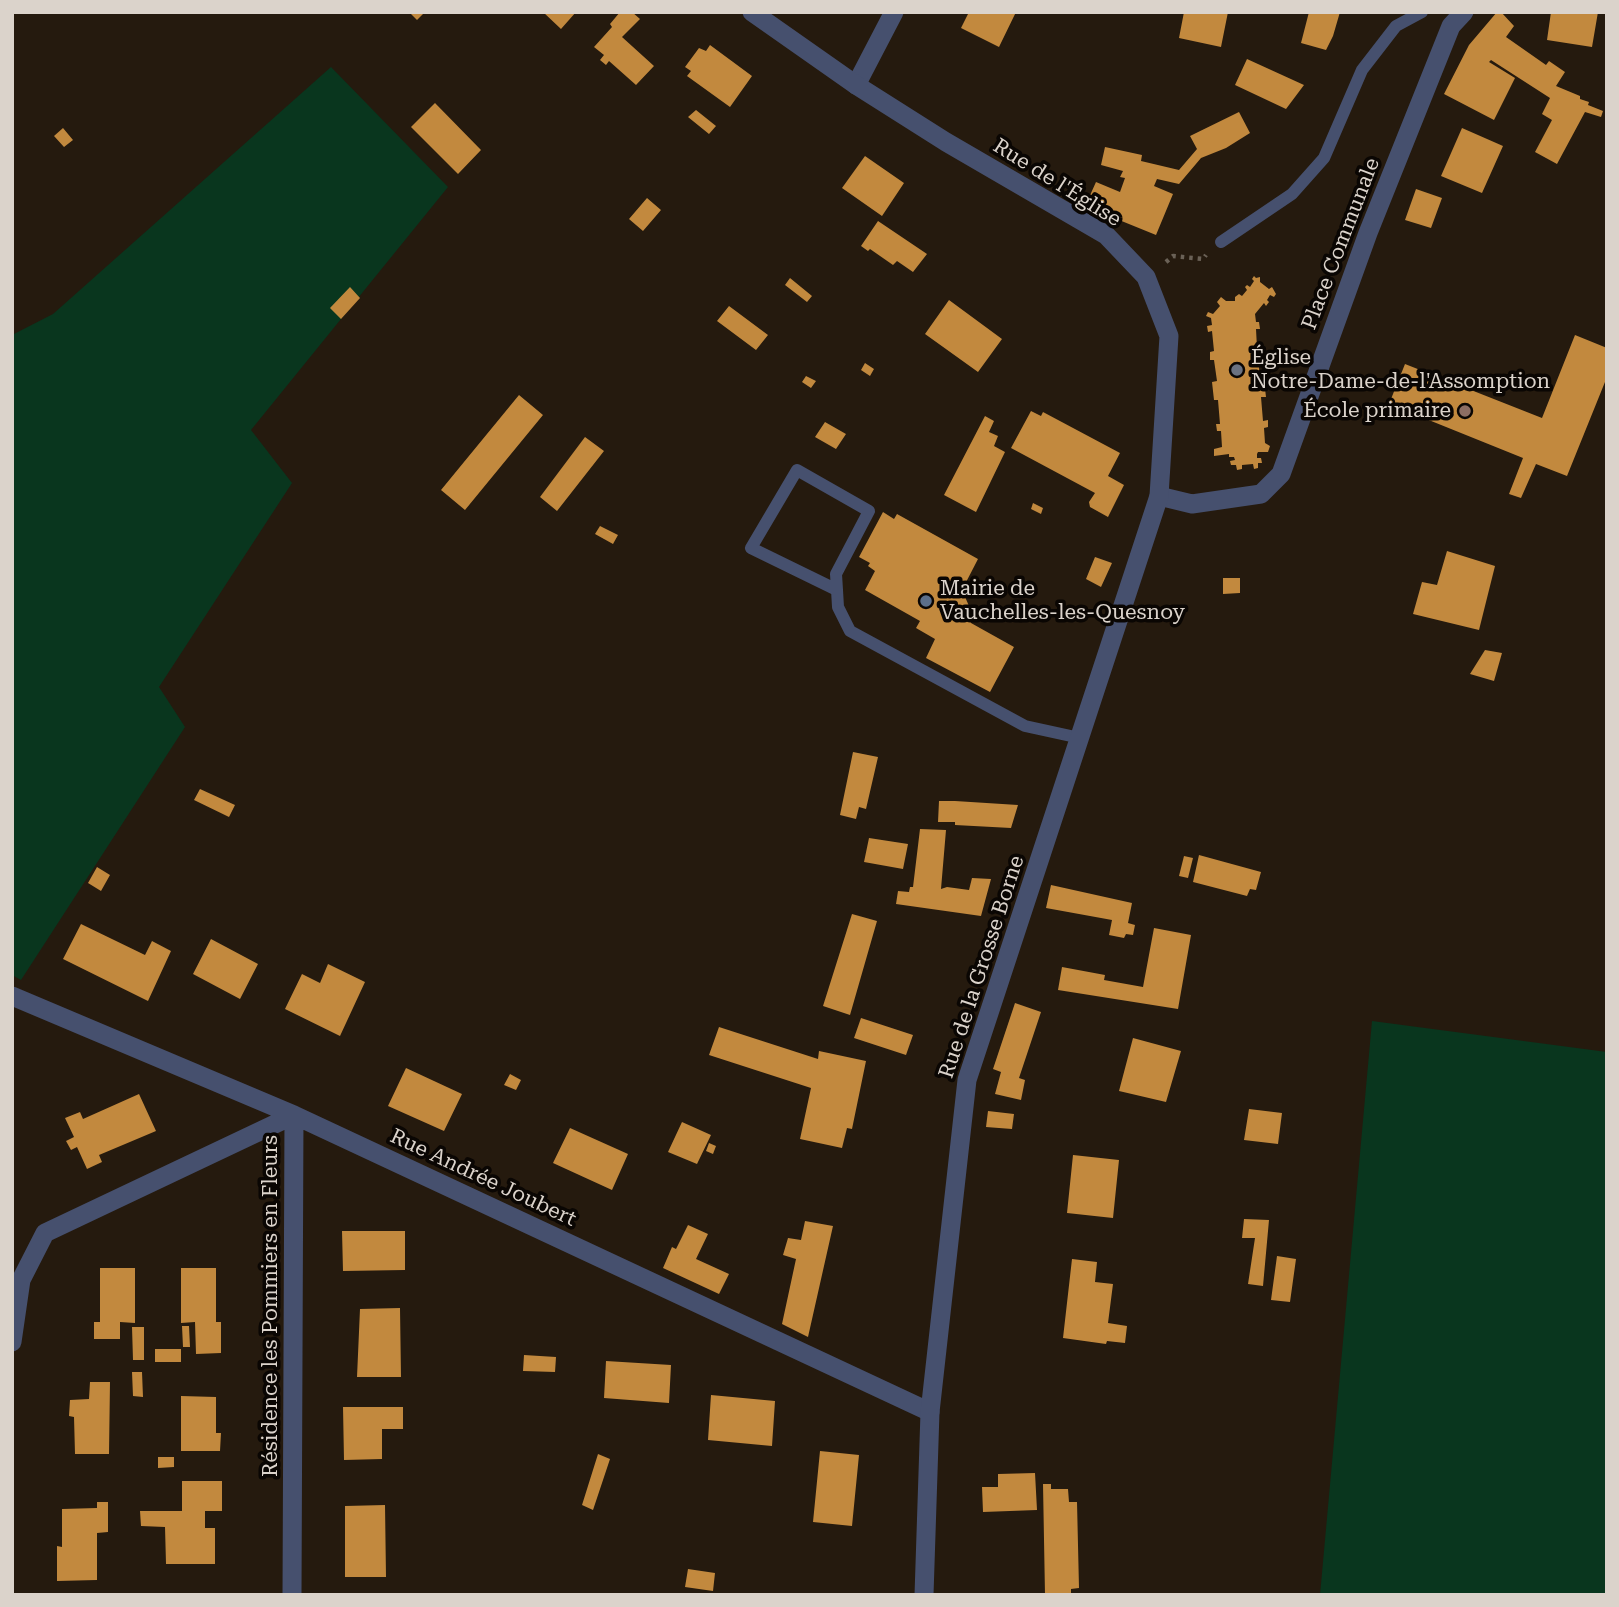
<!DOCTYPE html>
<html>
<head>
<meta charset="utf-8">
<style>
  body { margin:0 }
  #map { position:relative; width:1619px; height:1607px; overflow:hidden; background:#251a0e; font-family:"Roboto Serif",serif }
  canvas { display:block }
  .frame { position:absolute; inset:0; border:14px solid #dbd3cb; pointer-events:none }
</style>
</head>
<body>
<div id="map">
<canvas width="1619" height="1607"></canvas>
<div class="frame"></div>
</div>
<script>
const g = document.querySelector('canvas').getContext('2d');
g.lineJoin = 'round';
function fill(path, color) { g.fillStyle = color; g.fill(path, 'evenodd'); }
const poly = rows => new Path2D(rows.map(r => 'M' + r).join(''));
function stroke(path, color, width, dash) { g.strokeStyle = color; g.lineWidth = width; g.lineCap = dash ? 'butt' : 'round'; g.setLineDash(dash || []); g.stroke(path); }
function write(font, color, halo, rows, align = 'center') {
  g.font = font + ' "Roboto Serif",serif'; g.lineWidth = 7; g.setLineDash([]); g.textBaseline = 'middle'; g.strokeStyle = halo; g.fillStyle = color; for (const [text, x, y, turn = 0] of rows) {
    g.save(); g.translate(x, y); g.rotate((+turn || 0) * Math.PI / 180); g.textAlign = isNaN(turn) ? turn : align; if (halo) g.strokeText(text, 0, 0); g.fillText(text, 0, 0); g.restore();
  }
}
const green = poly([
  [331,67,448,187,251,430,292,483,159,687,185,727,21,980,12,975,12,335,53,314],
  [1372,1021,1607,1052,1607,1595,1320,1595]
]);
const building = poly([
  [409,12,425,12,417,20],
  [543,12,576,12,561,29],
  [620,12,632,12,640,19,622,37,654,66,636,85,609,61,606,65,600,60,604,55,594,47,612,27,610,24],
  [969,12,1016,12,999,47,961,28],
  [1184,12,1228,12,1221,47,1179,38],
  [1309,12,1340,12,1333,36,1326,50,1301,43],
  [1497,12,1501,12,1514,26,1506,37,1546,65,1549,61,1565,72,1556,86,1580,96,1580,99,1589,102,1588,105,1603,111,1601,117,1585,112,1557,164,1535,152,1552,120,1542,114,1550,98,1491,60,1489,62,1515,78,1494,120,1444,94,1469,45],
  [1551,12,1598,12,1592,47,1547,40],
  [710,45,752,76,730,107,687,76,691,71,685,67,699,48,706,51],
  [1247,59,1304,85,1286,109,1235,85],
  [435,103,481,150,458,174,411,127],
  [696,110,716,126,709,134,688,117],
  [1239,112,1250,133,1226,148,1201,158,1179,184,1157,179,1154,186,1173,194,1156,235,1092,209,1094,205,1087,202,1096,182,1120,192,1125,178,1120,177,1123,171,1101,165,1105,147,1142,155,1141,161,1179,170,1197,149,1190,136],
  [63,128,73,140,64,147,54,136],
  [1462,128,1503,146,1482,193,1441,176],
  [865,156,904,183,882,216,842,188],
  [1416,189,1442,198,1431,228,1405,220],
  [647,198,661,210,643,231,629,219],
  [878,221,927,254,913,272,897,261,893,265,870,249,868,251,861,246],
  [1254,276,1256,278,1260,277,1260,282,1269,289,1272,287,1276,294,1274,297,1270,295,1267,300,1269,302,1266,306,1264,303,1255,314,1256,322,1259,322,1260,329,1256,329,1257,348,1262,348,1262,355,1258,355,1260,380,1264,380,1266,397,1261,397,1263,421,1268,420,1268,427,1264,428,1265,443,1270,446,1268,452,1258,452,1257,454,1257,458,1261,458,1262,463,1258,463,1258,468,1254,469,1253,464,1242,465,1242,469,1237,470,1236,465,1231,465,1230,461,1235,460,1234,457,1229,457,1229,454,1214,456,1214,449,1222,447,1221,431,1217,431,1216,424,1220,424,1218,400,1214,400,1212,382,1217,381,1214,360,1210,360,1210,352,1214,351,1212,331,1208,332,1207,326,1212,325,1211,318,1206,316,1208,312,1213,314,1220,306,1217,302,1221,297,1226,301,1235,301,1235,297,1239,294,1242,296,1247,290,1245,287,1247,285,1250,287,1254,281,1252,279],
  [790,278,812,296,807,302,785,285],
  [350,287,360,298,341,319,330,308],
  [949,300,1002,339,978,372,925,334],
  [729,306,768,335,756,350,717,321],
  [1575,335,1607,348,1607,377,1567,476,1536,464,1521,498,1509,494,1523,458,1389,404,1405,364,1542,418],
  [865,363,874,369,870,376,861,370],
  [806,376,816,381,811,388,802,382],
  [519,395,543,415,465,510,441,490],
  [1031,411,1041,416,1043,412,1120,453,1108,476,1124,485,1108,517,1090,507,1089,502,1095,493,1011,448],
  [985,416,994,421,989,432,998,436,994,446,1005,452,976,512,944,495],
  [825,422,846,434,836,449,815,437],
  [585,437,604,451,557,511,540,497],
  [1033,503,1043,508,1041,514,1031,509],
  [883,512,894,519,897,514,978,559,962,590,969,606,971,623,1014,647,990,692,926,658,935,639,916,628,920,621,865,590,875,571,868,566,870,563,859,557],
  [600,526,618,535,613,544,595,534],
  [1447,551,1495,566,1479,630,1413,614,1422,582,1437,585],
  [1095,557,1112,563,1101,587,1086,579],
  [1223,578,1240,578,1240,593,1223,594],
  [1485,650,1502,653,1494,681,1470,674],
  [853,752,878,757,866,809,859,807,856,819,840,815],
  [200,789,235,805,229,817,194,800],
  [939,801,955,801,1018,805,1011,828,955,825,955,822,938,822],
  [920,829,946,830,941,889,947,887,969,890,972,878,991,879,981,916,896,904,898,891,909,892,910,887,913,887],
  [869,838,908,844,903,869,864,862],
  [1199,855,1261,872,1256,890,1250,889,1247,896,1193,882],
  [1184,856,1193,858,1188,878,1179,876],
  [97,867,110,875,101,891,88,883],
  [1051,885,1132,903,1128,923,1135,925,1133,935,1126,934,1124,938,1109,935,1112,920,1046,908],
  [852,914,877,921,850,1015,823,1006],
  [81,924,145,955,152,941,171,951,148,1001,63,959],
  [1154,928,1191,935,1178,1009,1058,990,1062,967,1105,975,1104,980,1143,987],
  [211,939,258,964,240,999,193,974],
  [328,964,365,982,340,1036,285,1009,302,974,320,983],
  [1015,1003,1041,1012,1019,1078,1025,1080,1021,1100,995,1094,1001,1072,993,1069],
  [861,1018,913,1035,906,1055,854,1038],
  [719,1027,818,1059,819,1051,866,1061,852,1129,847,1128,842,1148,800,1139,811,1088,709,1055],
  [1133,1038,1181,1051,1166,1102,1119,1091],
  [406,1068,462,1094,444,1131,388,1106],
  [510,1074,521,1080,516,1090,504,1085],
  [139,1094,156,1131,99,1155,102,1162,87,1169,77,1147,71,1150,66,1141,74,1137,65,1118,80,1112,83,1119],
  [1249,1109,1282,1113,1278,1144,1244,1140],
  [988,1111,1014,1114,1012,1129,986,1127],
  [682,1122,711,1135,697,1164,668,1152],
  [570,1128,628,1154,612,1190,553,1163],
  [709,1143,716,1146,713,1154,706,1151],
  [1073,1155,1119,1160,1113,1218,1067,1213],
  [1244,1219,1269,1220,1263,1286,1248,1284,1255,1238,1242,1238],
  [805,1221,833,1226,808,1337,782,1324,796,1259,783,1255,788,1238,801,1240],
  [688,1225,708,1234,696,1259,729,1274,719,1294,663,1268,672,1247,676,1249],
  [342,1231,405,1231,405,1270,343,1271],
  [1277,1256,1296,1259,1290,1302,1271,1300],
  [1072,1259,1097,1262,1095,1282,1113,1284,1108,1323,1127,1326,1125,1343,1107,1341,1106,1344,1063,1338],
  [100,1268,135,1268,135,1323,120,1322,120,1339,94,1339,94,1322,100,1322],
  [181,1268,216,1268,216,1322,221,1322,221,1353,196,1354,195,1322,181,1323],
  [400,1308,401,1377,357,1377,360,1309],
  [182,1326,189,1326,190,1347,183,1347],
  [132,1327,144,1327,144,1360,133,1360],
  [155,1349,181,1349,181,1362,155,1362],
  [524,1355,556,1357,555,1372,523,1371],
  [606,1361,671,1365,669,1403,604,1398],
  [132,1372,142,1372,143,1397,133,1396],
  [90,1382,110,1382,109,1454,75,1454,74,1417,69,1416,70,1400,89,1399],
  [711,1395,775,1401,772,1446,708,1440],
  [181,1396,216,1397,216,1433,221,1433,220,1451,181,1451],
  [343,1407,403,1407,403,1429,382,1429,382,1459,344,1460],
  [820,1451,859,1455,852,1526,813,1522],
  [598,1454,610,1459,593,1510,582,1505],
  [158,1457,174,1457,174,1467,158,1468],
  [1035,1473,1037,1510,983,1512,982,1487,998,1487,998,1474],
  [182,1481,222,1481,222,1511,205,1511,205,1528,215,1528,215,1564,166,1564,165,1527,141,1526,140,1511,182,1511],
  [1043,1484,1051,1484,1051,1489,1068,1489,1069,1502,1077,1502,1079,1588,1071,1589,1071,1595,1045,1595],
  [97,1502,108,1502,108,1532,97,1533,97,1580,57,1581,57,1546,62,1547,62,1509,97,1508],
  [385,1505,386,1577,345,1577,345,1506],
  [688,1569,715,1573,713,1591,685,1587]
]);
const path = poly([
  [1166,262,1173,256,1203,259,1206,255]
]);
const service = poly([
  [1221,242,1292,194,1324,158,1362,70,1396,26,1422,12],
  [837,590,751,548,797,470,869,511,836,574,837,590,838,607,850,631,1025,726,1080,738]
]);
const minor = poly([
  [856,85,894,12],
  [1159,496,1192,504,1261,494,1281,474,1368,233,1451,26,1464,12],
  [12,996,294,1115,930,1412],
  [12,1342,21,1280,45,1233,294,1115,292,1595]
]);
const tertiary = poly([
  [752,12,856,85,946,142,1106,235,1146,277,1169,336,1159,496,967,1080,930,1412,924,1595]
]);
const markers = [
  [1237,370,7,"#6b7280"],
  [1465,411,7,"#8d6e63"],
  [926,601,7,"#5c6f8a"]
];
const streetNames = [
  ["Rue de l'Église",1057,183,32],
  ["Place Communale",1341,244,-69],
  ["Rue de la Grosse Borne",982,967,-72],
  ["Rue Andrée Joubert",483,1178,25],
  ["Résidence les Pommiers en Fleurs",271,1306,-90]
];
const poiNames = [
  ["Église",1251,358],
  ["Notre-Dame-de-l'Assomption",1251,382],
  ["École primaire",1451,411,"right"],
  ["Mairie de",940,589],
  ["Vauchelles-les-Quesnoy",940,613]
];
fill(green, '#09361e');
fill(building, '#c2893e');
stroke(path, '#6a6156', 4.5, [3.5, 5]);
stroke(service, '#46506e', 12);
stroke(minor, '#46506e', 19);
stroke(tertiary, '#46506e', 19);
for (const [x, y, r, color] of markers) { const dot = new Path2D(); dot.arc(x, y, r, 0, 2 * Math.PI); g.fillStyle = color; g.fill(dot); stroke(dot, '#0a0603', 2.5); }
write('21px', '#dbd3cb', '#0a0603', streetNames);
write('21px', '#dbd3cb', '#0a0603', poiNames, 'left');
</script>
</body>
</html>
